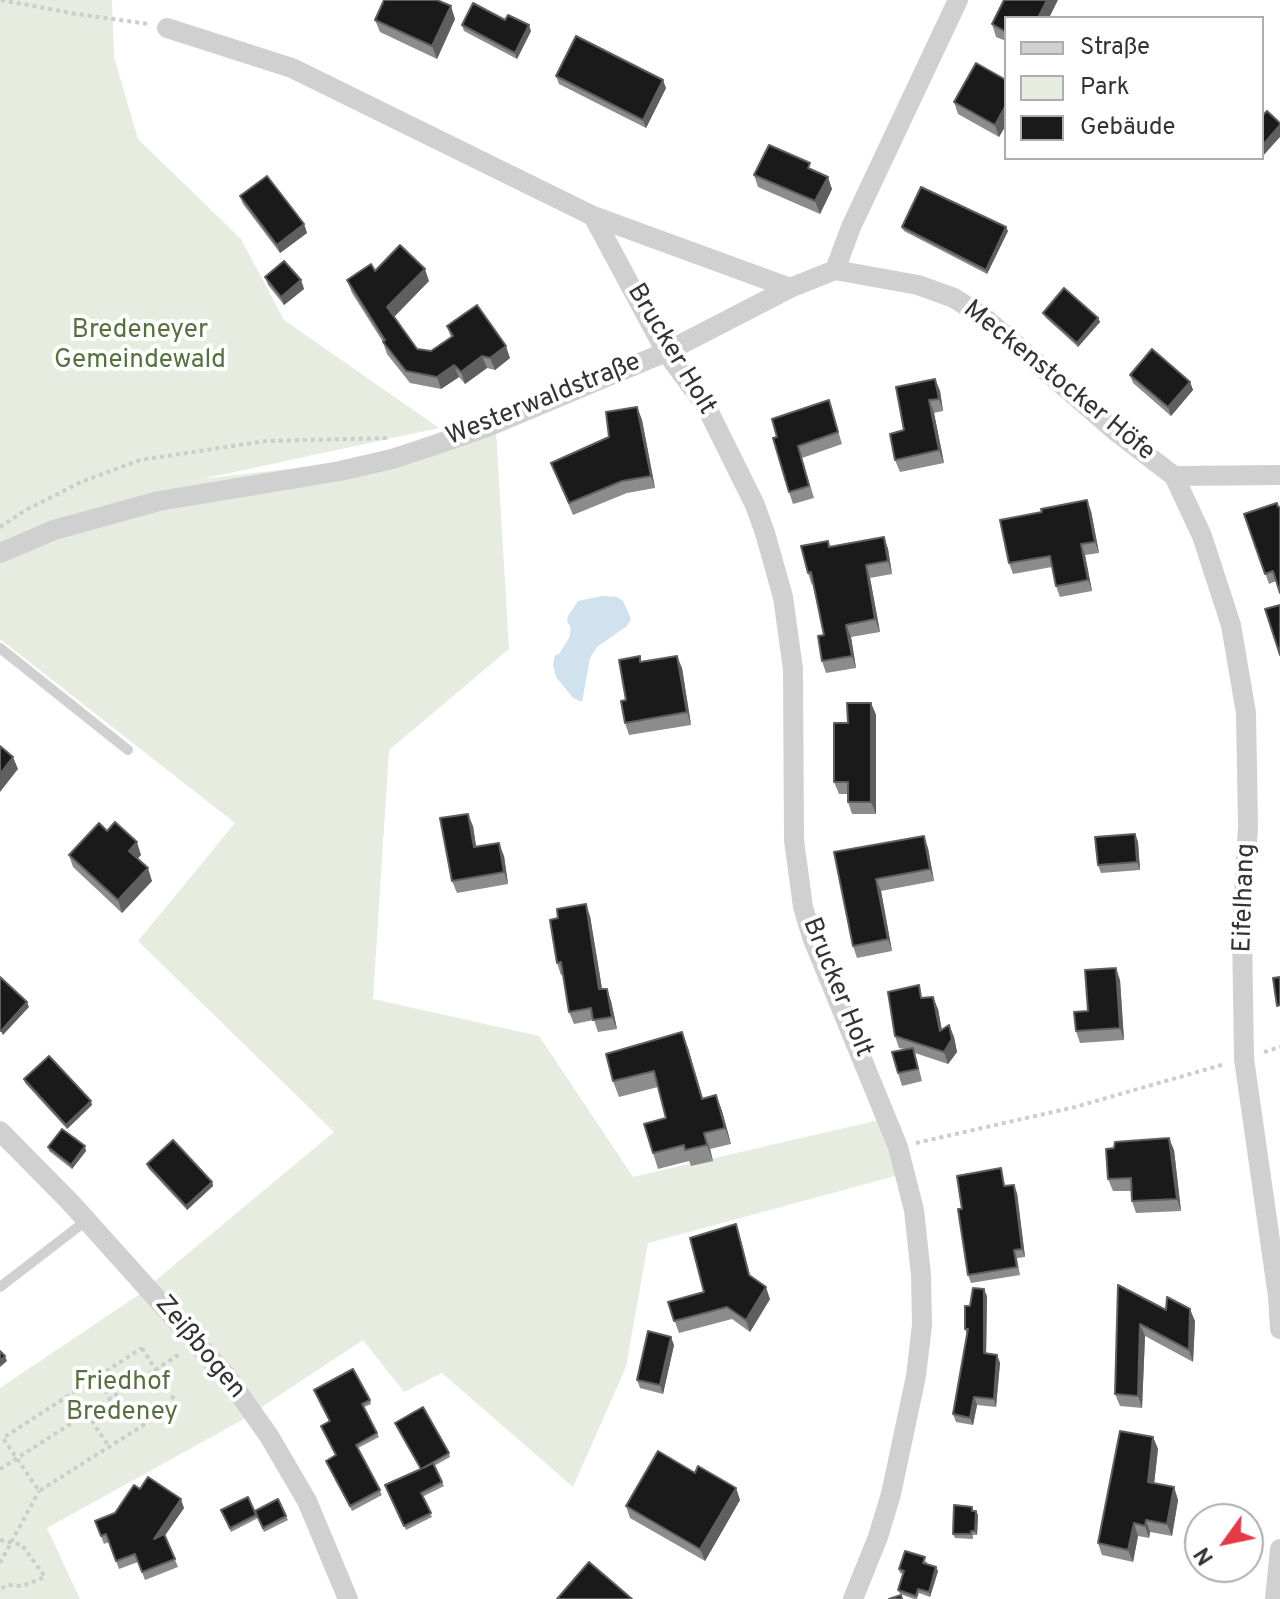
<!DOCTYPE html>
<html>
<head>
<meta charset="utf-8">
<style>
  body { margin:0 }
  #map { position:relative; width:1280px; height:1599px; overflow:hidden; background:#fff; font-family:Overpass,sans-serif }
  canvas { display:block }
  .legend { position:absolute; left:1004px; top:16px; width:260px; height:144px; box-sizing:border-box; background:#fff; border:2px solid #adadad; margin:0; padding:10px 14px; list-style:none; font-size:24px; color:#333 }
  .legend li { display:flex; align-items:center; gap:16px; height:40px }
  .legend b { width:40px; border:2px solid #adadad }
  .north { position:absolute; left:1184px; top:1503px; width:80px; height:80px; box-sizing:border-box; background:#fff; border:2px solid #adadad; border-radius:50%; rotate:237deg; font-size:22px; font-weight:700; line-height:32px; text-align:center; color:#333 }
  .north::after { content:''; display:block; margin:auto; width:28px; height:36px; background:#e63946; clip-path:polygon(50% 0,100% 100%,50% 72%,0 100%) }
</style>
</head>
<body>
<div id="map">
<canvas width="1280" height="1599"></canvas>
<ul class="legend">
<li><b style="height:10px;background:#d0d0d0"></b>Straße</li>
<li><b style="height:22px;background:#e6ecdf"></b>Park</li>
<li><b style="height:22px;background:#1a1a1a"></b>Gebäude</li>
</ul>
<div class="north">N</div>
</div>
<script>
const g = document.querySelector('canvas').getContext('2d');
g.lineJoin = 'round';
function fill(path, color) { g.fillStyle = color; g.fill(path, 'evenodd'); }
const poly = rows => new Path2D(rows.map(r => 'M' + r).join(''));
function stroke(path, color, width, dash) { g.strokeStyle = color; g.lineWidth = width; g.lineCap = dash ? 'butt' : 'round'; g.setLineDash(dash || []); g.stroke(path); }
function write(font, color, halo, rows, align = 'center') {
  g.font = font + ' Overpass,sans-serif'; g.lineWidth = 8; g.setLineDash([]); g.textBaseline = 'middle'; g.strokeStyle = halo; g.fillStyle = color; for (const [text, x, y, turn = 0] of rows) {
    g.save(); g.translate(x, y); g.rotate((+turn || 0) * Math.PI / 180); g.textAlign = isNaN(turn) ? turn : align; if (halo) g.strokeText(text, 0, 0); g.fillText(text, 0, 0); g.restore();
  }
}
const green = poly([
  [0,0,112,0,114,57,138,139,241,239,284,320,439,428,202,479,357,461,495,413,509,649,389,750,373,999,539,1036,633,1177,892,1117,898,1147,895,1176,648,1243,626,1367,573,1487,442,1373,404,1392,363,1340,242,1420,47,1528,80,1599,0,1599,0,1388,137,1296,334,1132,138,941,235,823,0,639]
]);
const water = poly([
  [602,596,617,597,623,601,631,619,627,626,597,647,590,658,582,702,573,698,556,677,553,665,555,655,559,654,569,638,571,627,567,622,568,616,578,601]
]);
const path = poly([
  [1,0,76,14,149,24],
  [0,527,26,510,81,482,140,460,266,441,387,438],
  [1264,1052,1280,1047],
  [916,1143,1075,1107,1225,1064],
  [142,1348,177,1404,39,1491,3,1438,142,1348],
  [97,1377,111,1398],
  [87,1414,110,1448],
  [0,1469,180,1354],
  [0,1540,22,1545,45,1577,22,1586,8,1585,0,1589],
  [0,1563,39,1491]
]);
const lane = poly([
  [0,648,128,750],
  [0,1287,87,1220]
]);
const street = poly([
  [167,28,292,68,593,216,790,288],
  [593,216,666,352,706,406,755,505,765,533,783,597,793,669,794,840,803,907,812,937,898,1147,914,1210,921,1275,922,1325,916,1376,891,1494,878,1537,853,1599],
  [835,270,918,285,954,298,985,318,1114,430,1174,476,1280,475],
  [1174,476,1202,536,1231,625,1246,713,1248,826,1242,929,1244,1059,1278,1296,1280,1329],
  [0,553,54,530,159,501,340,471,392,459,432,446,487,427,666,352,790,288,835,270,851,227,958,0],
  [0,1131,71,1203,228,1378,269,1436,307,1501,348,1599],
  [1275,1599,1280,1549]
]);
const wall = poly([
  [1006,18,1006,41,996,37,992,24],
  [455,19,437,59,380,32,375,20],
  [505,20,531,31,517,59,464,31,462,25],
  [556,76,666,88,646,128,559,84],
  [1006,80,1006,125,999,137,958,114,954,102],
  [813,170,832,189,820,214,758,187,754,175],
  [240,196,304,224,307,233,280,253,243,204],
  [902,227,1008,231,987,274,904,231],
  [375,271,429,281,394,317,417,349,431,351,451,337,447,326,510,358,495,370,487,368,465,384,459,377,441,389,410,383,387,354,383,342,352,293,347,280],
  [265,277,301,280,304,289,284,305,268,285],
  [1043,313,1098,318,1100,322,1078,347,1045,317],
  [1130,375,1190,382,1193,390,1171,416,1133,383],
  [935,379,940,391,943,411,934,413,944,463,900,472,895,460,904,430],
  [829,400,842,444,802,458,814,498,793,504,789,492,777,437],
  [637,407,642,420,655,488,627,493,573,515,551,463,609,437],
  [1277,503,1276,581,1269,584,1244,514],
  [1091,511,1099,553,1085,555,1092,591,1060,597,1056,586,1052,567,1013,574,1009,563],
  [884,537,888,549,892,574,870,578,880,632,851,637,856,668,826,673,822,661,824,635,813,584,812,585,808,573,830,547],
  [642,662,682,668,691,725,629,735,625,723,626,700],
  [871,703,876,715,876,814,852,814,848,802,848,794,839,794,834,782,848,723],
  [473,826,476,847,504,856,508,884,457,893,452,881],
  [107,831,141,855,137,859,152,881,122,913,73,867,69,855],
  [1135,834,1138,842,1140,870,1101,873,1098,865],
  [928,848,934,881,881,891,892,951,857,958,853,946,834,852],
  [590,916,602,989,611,1001,617,1029,598,1032,594,1020,574,1024,569,1012,563,975,561,975,557,963],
  [1120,980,1124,1040,1080,1043,1076,1031,1088,1011],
  [923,998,938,1009,942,1030,949,1025,954,1037,957,1052,948,1064,915,1053,922,1081,902,1086,898,1073,904,1049,899,1048,895,1036],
  [688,1048,703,1098,716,1095,722,1111,731,1144,710,1149,713,1161,691,1166,689,1161,658,1169,653,1153,666,1118,658,1087,619,1097,613,1081],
  [24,1079,92,1105,67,1129,25,1083],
  [48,1147,86,1151,72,1169,49,1151],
  [1174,1150,1181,1211,1136,1213,1132,1201,1131,1191,1113,1191,1108,1179],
  [147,1164,212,1182,213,1186,187,1210,148,1168],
  [1001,1168,1005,1186,1017,1193,1025,1257,1017,1258,1020,1275,971,1283,968,1275,962,1209],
  [736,1224,750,1276,770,1299,750,1332,732,1319,679,1333,668,1302,704,1292],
  [1118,1285,1166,1310,1195,1321,1193,1362,1145,1336,1142,1408,1120,1406,1115,1394],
  [987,1296,986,1354,997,1355,1000,1363,996,1407,977,1405,973,1425,956,1422,953,1414,967,1335,965,1329,970,1306],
  [674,1345,663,1394,640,1388,637,1380],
  [314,1390,370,1400,371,1404,364,1407,379,1437,358,1448,382,1495,352,1511,326,1461,336,1455,321,1426,329,1421],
  [395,1423,449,1453,450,1457,434,1466,444,1486,422,1497,432,1517,406,1530,385,1485,421,1469],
  [1153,1437,1158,1449,1154,1483,1174,1487,1178,1500,1172,1536,1150,1532,1149,1538,1138,1536,1133,1562,1102,1555,1098,1543],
  [695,1473,736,1488,740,1500,705,1561,630,1518,626,1506],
  [140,1489,184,1508,165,1535,178,1567,145,1580,138,1562,119,1569,109,1542,104,1544,95,1521,115,1513],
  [974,1511,978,1515,977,1535,973,1535,973,1539,955,1538,953,1534],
  [255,1513,286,1516,288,1520,264,1532,258,1518,231,1532,223,1515],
  [927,1561,926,1564,938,1571,930,1597,919,1593,917,1599,914,1599,900,1594,898,1590,903,1574,900,1573,899,1569]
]);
const shadedWall = poly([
  [1047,0,1058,0,1049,18,1038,18],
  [451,6,455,19,437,59,432,46],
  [529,25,531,31,517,59,515,53],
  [663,80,666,88,646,128,643,120],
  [1006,105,1006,125,999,137,995,125],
  [1280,125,1280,137,1262,157,1262,146],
  [828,177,832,189,820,214,815,201],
  [304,224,307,233,280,253,277,245],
  [1006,227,1008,231,987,274,986,270],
  [425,269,429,281,392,319,387,307],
  [301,280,304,289,284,305,281,297],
  [1098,318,1100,322,1078,347,1077,343],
  [506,346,510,358,495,370,490,358],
  [482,356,487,368,465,384,461,372],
  [454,365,459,377,441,389,437,377],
  [935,379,940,391,943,411,939,399],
  [1190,382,1193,390,1171,416,1168,407],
  [929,400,934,413,944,463,939,450],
  [637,407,642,420,655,488,651,476],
  [1087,500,1091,511,1099,553,1095,542],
  [884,537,888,549,892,574,888,561],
  [1081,544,1085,555,1092,591,1088,580],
  [866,565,870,578,880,632,875,619],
  [846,625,851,637,856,668,852,656],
  [677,656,682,668,691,725,687,712],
  [871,703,876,715,876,814,871,802],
  [13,757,18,769,0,792,0,774],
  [468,814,473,826,478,859,474,847],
  [1135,834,1138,842,1140,870,1137,862],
  [924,836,928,848,934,881,930,869],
  [137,842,141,855,133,863,129,851],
  [499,843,504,856,508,884,504,872],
  [148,868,152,881,122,913,118,900],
  [876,879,881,891,892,951,888,939],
  [586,904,590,916,604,1001,599,989],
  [1116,968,1120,980,1124,1040,1120,1028],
  [607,989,611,1001,617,1029,612,1017],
  [933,997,938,1009,944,1043,940,1031],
  [27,1002,29,1007,3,1035,1,1031],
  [949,1025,954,1037,957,1052,948,1064,944,1052],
  [682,1032,688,1048,707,1115,702,1099],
  [716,1095,722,1111,731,1144,725,1128],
  [91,1101,92,1105,67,1129,66,1125],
  [704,1133,710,1149,713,1161,707,1145],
  [1169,1138,1174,1150,1181,1211,1177,1199],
  [85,1146,86,1151,72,1169,71,1165],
  [212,1182,213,1186,187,1210,186,1206],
  [1014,1185,1017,1193,1025,1257,1022,1249],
  [736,1224,740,1237,753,1287,749,1275],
  [766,1287,770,1299,750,1332,746,1320],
  [984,1289,987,1296,986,1360,984,1353],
  [1190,1309,1195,1321,1193,1362,1189,1350],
  [1140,1324,1145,1336,1142,1408,1138,1396],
  [671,1337,674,1345,663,1394,660,1385],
  [997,1355,1000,1363,996,1407,994,1399],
  [5,1356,7,1361,0,1367,0,1361],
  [974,1397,977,1405,973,1425,970,1418],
  [1153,1437,1158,1449,1153,1494,1148,1482],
  [1174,1487,1178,1500,1172,1536,1167,1524],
  [736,1488,740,1500,705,1561,700,1549],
  [181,1499,184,1508,157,1547,154,1539],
  [976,1511,978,1515,977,1535,975,1531],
  [1146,1520,1150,1532,1149,1538,1145,1526],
  [1134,1523,1138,1536,1133,1562,1128,1550],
  [936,1567,938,1571,930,1597,929,1592]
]);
const building = poly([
  [384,0,437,0,451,6,432,46,375,20,384,0],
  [1004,0,1047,0,1038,18,1006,18,1006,32,992,24,1004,0],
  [473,3,505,20,508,15,529,25,515,53,462,25,473,3],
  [576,36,663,80,643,120,556,76,576,36],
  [976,63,1006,80,1006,105,995,125,954,102,976,63],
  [1267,111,1280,123,1280,125,1262,146,1262,116,1267,111],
  [769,145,810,163,808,168,828,177,815,201,754,175,769,145],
  [267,176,304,224,277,245,240,196,267,176],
  [921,187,1006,227,986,270,902,227,921,187],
  [400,245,425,269,387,307,417,349,431,351,453,336,447,326,477,305,506,346,490,358,482,356,461,372,454,365,437,377,406,371,383,342,385,340,347,280,371,264,375,271,400,245],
  [284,261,301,280,281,297,265,277,284,261],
  [1064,288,1098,318,1077,343,1043,313,1064,288],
  [1152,349,1190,382,1168,407,1130,375,1152,349],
  [935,379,939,399,929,400,939,450,895,460,890,434,904,430,896,387,935,379],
  [829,400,838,432,798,446,809,486,789,492,773,438,777,437,772,419,829,400],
  [637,407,651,476,622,481,569,503,551,463,609,437,606,412,637,407],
  [1087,500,1095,542,1081,544,1088,580,1056,586,1050,556,1009,563,1000,520,1042,512,1041,509,1087,500],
  [1277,503,1278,507,1280,507,1280,593,1273,571,1265,574,1244,514,1277,503],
  [884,537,888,561,866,565,875,619,846,625,852,656,822,661,818,636,824,635,811,572,808,573,801,546,828,541,829,547,884,537],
  [1280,605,1280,655,1265,609,1280,605],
  [640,656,640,662,677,656,687,712,625,723,621,701,626,700,619,660,640,656],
  [847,703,871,703,871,802,848,802,848,782,834,782,834,723,848,723,847,703],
  [0,746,13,757,0,774,0,746],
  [468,814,474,847,499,843,504,872,452,881,440,818,468,814],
  [115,822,137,842,129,851,148,868,118,900,69,855,99,823,107,831,115,822],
  [1135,834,1137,862,1098,865,1095,837,1135,834],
  [924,836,930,869,876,879,888,939,853,946,834,852,924,836],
  [586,904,599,989,607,989,612,1017,593,1020,591,1008,569,1012,561,962,557,963,550,920,558,918,557,909,586,904],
  [1116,968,1120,1028,1076,1031,1074,1012,1088,1011,1085,970,1116,968],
  [0,977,27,1002,1,1031,0,1029,0,977],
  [1280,977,1280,1005,1277,1006,1273,978,1280,977],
  [919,985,921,998,933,997,940,1031,949,1025,952,1039,944,1052,895,1036,888,992,919,985],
  [682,1032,702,1099,716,1095,725,1128,704,1133,707,1145,685,1150,684,1145,653,1153,644,1124,666,1118,654,1071,613,1081,606,1054,682,1032],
  [913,1048,918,1069,898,1073,892,1052,913,1048],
  [49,1056,91,1101,66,1125,24,1079,49,1056],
  [62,1129,85,1146,71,1165,48,1147,62,1129],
  [1169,1138,1177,1199,1132,1201,1131,1178,1108,1179,1106,1149,1114,1148,1115,1142,1169,1138],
  [173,1140,212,1182,186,1206,147,1164,173,1140],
  [1001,1168,1004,1186,1014,1185,1022,1249,1014,1250,1017,1267,968,1275,958,1209,962,1209,957,1176,1001,1168],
  [736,1224,749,1275,766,1287,746,1320,727,1307,674,1321,668,1302,704,1292,690,1238,736,1224],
  [1118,1285,1166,1310,1167,1297,1190,1309,1189,1350,1140,1324,1138,1396,1115,1394,1118,1285],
  [973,1288,984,1289,984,1353,997,1355,994,1399,974,1397,970,1418,953,1414,968,1329,965,1329,965,1306,970,1306,973,1288],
  [648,1331,671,1337,660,1385,637,1380,648,1331],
  [0,1351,5,1356,0,1361,0,1351],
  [353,1369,370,1400,362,1404,377,1433,356,1445,380,1490,350,1506,326,1461,336,1455,321,1426,330,1421,314,1390,353,1369],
  [423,1407,449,1453,423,1468,433,1463,442,1482,421,1493,431,1513,404,1526,385,1485,421,1469,395,1423,423,1407],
  [1120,1431,1153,1437,1148,1482,1174,1487,1167,1524,1146,1520,1145,1526,1134,1523,1128,1550,1098,1543,1120,1431],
  [658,1451,695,1473,698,1466,736,1488,700,1549,626,1506,658,1451],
  [148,1477,181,1499,154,1539,164,1534,175,1559,142,1572,135,1554,116,1561,106,1534,101,1536,95,1521,115,1513,134,1485,140,1489,148,1477],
  [248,1497,256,1515,230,1528,221,1510,248,1497],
  [278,1499,286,1516,263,1528,255,1511,278,1499],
  [954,1505,972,1507,972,1511,976,1511,975,1531,971,1531,971,1534,953,1534,954,1505],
  [905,1551,925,1557,923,1563,936,1567,929,1592,918,1589,916,1596,898,1590,904,1571,899,1569,905,1551],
  [589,1562,632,1599,557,1599,589,1562],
  [901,1595,902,1599,889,1599,901,1595]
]);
const parkNames = [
  ["Bredeneyer",140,332],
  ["Gemeindewald",140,362],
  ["Friedhof",122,1384],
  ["Bredeney",122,1414]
];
const streetNames = [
  ["Brucker Holt",670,350,59],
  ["Meckenstocker Höfe",1058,382,39],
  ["Westerwaldstraße",544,401,-22],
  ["Eifelhang",1246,898,-88],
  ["Brucker Holt",836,988,68],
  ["Zeißbogen",199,1348,50]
];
fill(green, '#e6ecdf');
fill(water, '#cfe2ee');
stroke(path, '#cdcdcd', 4, [4, 4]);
stroke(lane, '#d0d0d0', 10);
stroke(street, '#d0d0d0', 20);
fill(wall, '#8c8c8c');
fill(shadedWall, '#5f5f5f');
fill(building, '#1a1a1a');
stroke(building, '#5f5f5f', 2);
write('26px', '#56703f', '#fff', parkNames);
write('26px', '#333', '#fff', streetNames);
</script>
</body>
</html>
